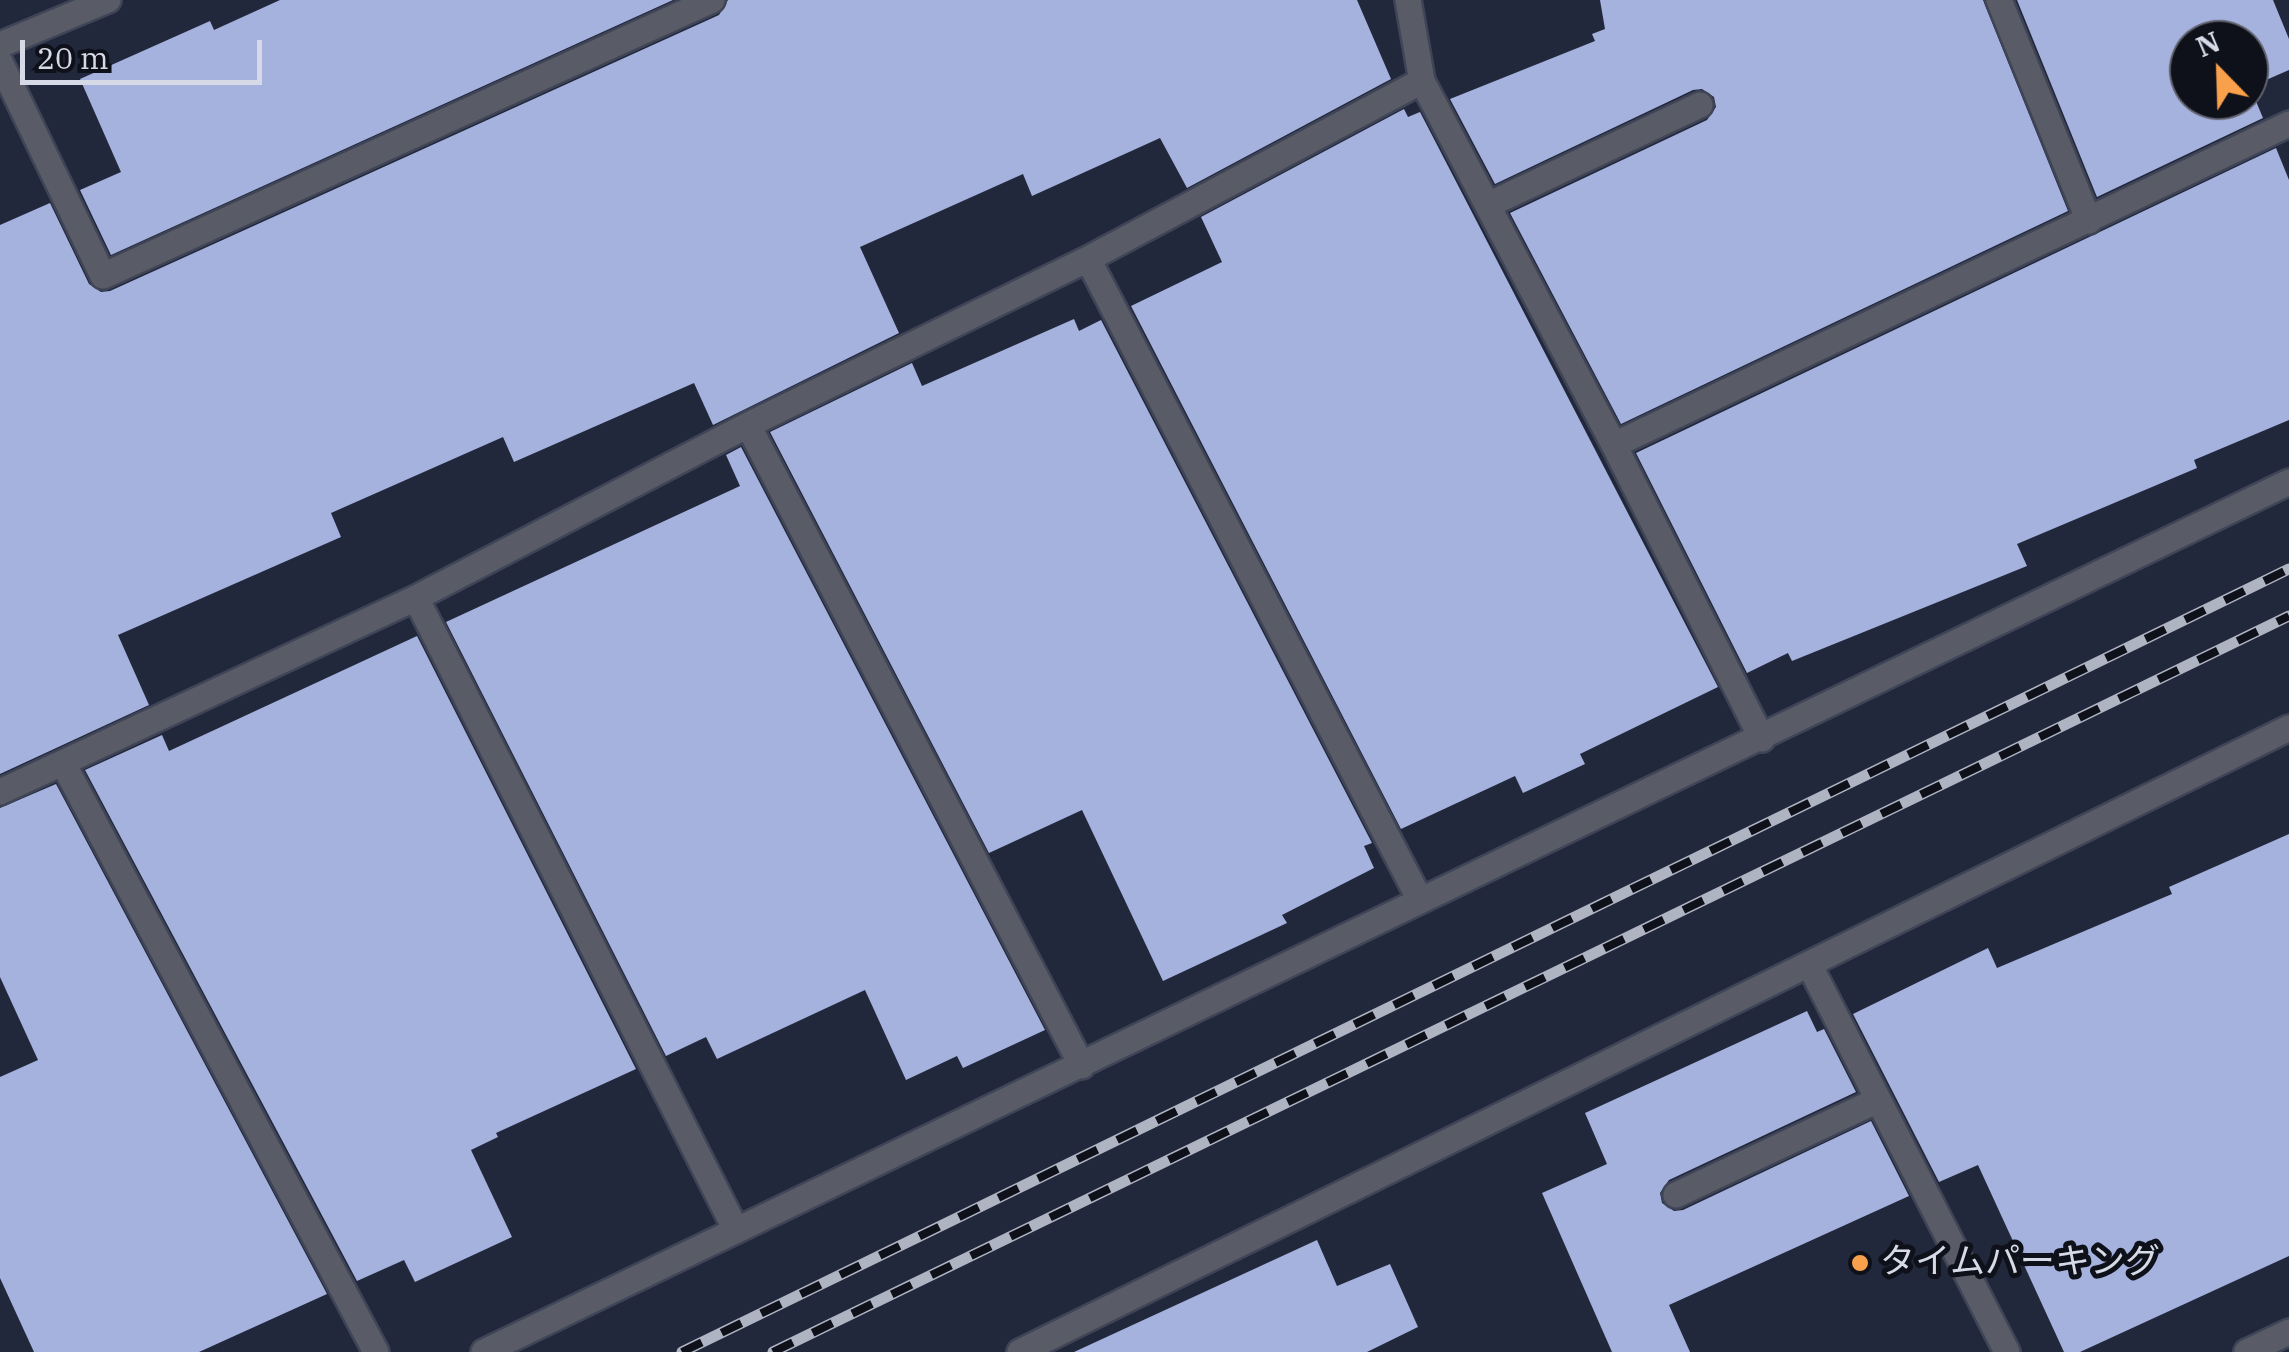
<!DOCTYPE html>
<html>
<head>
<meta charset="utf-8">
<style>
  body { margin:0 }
  #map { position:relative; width:2289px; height:1352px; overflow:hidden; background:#22283c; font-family:"IBM Plex Serif",serif }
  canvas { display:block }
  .north { position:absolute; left:2169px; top:20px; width:100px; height:100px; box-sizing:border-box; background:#0f111a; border:2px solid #5f616c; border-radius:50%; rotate:337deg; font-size:28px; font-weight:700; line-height:40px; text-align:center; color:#d6dae7 }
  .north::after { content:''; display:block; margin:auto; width:35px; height:45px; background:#f8a04b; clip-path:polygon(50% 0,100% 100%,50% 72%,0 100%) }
  .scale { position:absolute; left:20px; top:40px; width:242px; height:45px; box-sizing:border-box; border:5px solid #d6dae7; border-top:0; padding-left:12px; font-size:30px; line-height:35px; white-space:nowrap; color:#d6dae7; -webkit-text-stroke:8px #0f111a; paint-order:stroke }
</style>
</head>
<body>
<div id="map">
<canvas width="2289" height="1352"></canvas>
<div class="north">N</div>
<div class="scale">20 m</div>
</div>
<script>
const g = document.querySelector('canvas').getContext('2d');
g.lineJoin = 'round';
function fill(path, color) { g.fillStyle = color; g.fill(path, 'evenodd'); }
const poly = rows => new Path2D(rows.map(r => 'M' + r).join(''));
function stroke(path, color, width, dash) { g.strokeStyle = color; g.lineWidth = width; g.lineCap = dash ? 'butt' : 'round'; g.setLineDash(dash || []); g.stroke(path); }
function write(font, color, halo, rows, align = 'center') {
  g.font = font + ' "IBM Plex Serif","Noto Sans JP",serif'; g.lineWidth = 10; g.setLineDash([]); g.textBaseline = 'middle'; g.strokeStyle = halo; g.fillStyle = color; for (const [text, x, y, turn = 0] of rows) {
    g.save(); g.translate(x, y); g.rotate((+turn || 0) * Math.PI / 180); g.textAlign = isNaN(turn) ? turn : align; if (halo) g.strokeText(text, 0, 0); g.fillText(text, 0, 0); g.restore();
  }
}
const building = poly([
  [280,0,673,0,111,255,80,190,121,172,80,79,210,21,214,30],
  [728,0,1357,0,1391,79,1187,188,1160,138,1032,196,1023,174,860,247,899,333,713,425,694,383,514,462,503,437,331,513,341,537,118,635,149,705,0,774,0,225,50,203,89,284,101,292,110,291,719,15],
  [1600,0,1983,0,2068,211,1621,424,1510,213,1707,120,1716,107,1714,97,1702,89,1693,90,1495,184,1450,99,1595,41,1592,34,1605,29],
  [2017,0,2273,0,2289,39,2289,70,2250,87,2263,118,2097,197],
  [2189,40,2249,40,2249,100,2189,100],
  [1404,109,1408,117,1420,112,1718,687,1580,754,1585,764,1523,793,1515,776,1401,829,1131,306,1222,262,1201,217],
  [2276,148,2289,180,2289,420,2194,460,2197,468,2017,544,2027,566,1792,661,1788,653,1747,673,1636,453],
  [1074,319,1079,331,1101,320,1372,843,1364,846,1374,868,1282,915,1287,923,1163,981,1082,810,989,853,770,432,912,363,922,386],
  [741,447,1045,1030,963,1068,957,1056,906,1080,865,990,717,1059,706,1037,666,1056,446,622,740,486,726,455],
  [417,636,636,1069,496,1133,498,1137,471,1150,512,1237,415,1282,404,1260,357,1281,85,770,162,735,169,751],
  [56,784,327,1294,199,1352,34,1352,0,1278,0,1077,38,1060,0,977,0,808],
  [2289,834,2289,1256,2080,1352,2064,1352,1978,1165,1939,1182,1853,1014,1988,948,1997,968,2172,894,2169,887],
  [1807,1011,1817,1032,1824,1029,1856,1092,1669,1180,1660,1193,1662,1203,1674,1211,1683,1210,1871,1121,1909,1196,1669,1305,1690,1352,1612,1352,1542,1193,1607,1164,1585,1113],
  [1317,1240,1337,1286,1390,1264,1418,1327,1367,1352,1074,1352]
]);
const lane = poly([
  [1488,205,1700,105],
  [1676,1195,1876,1101]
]);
const street = poly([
  [1408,0,1422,81,1614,445,1762,739],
  [1999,0,2089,221],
  [0,45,108,0],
  [0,62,103,276,712,0],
  [1088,259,1420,900],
  [748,425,1082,1066],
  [1614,445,2289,124],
  [416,598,736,1230],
  [64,765,376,1352],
  [0,792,416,598,748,425,1088,259,1422,81],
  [1809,964,2007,1352],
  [484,1352,2289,482],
  [1020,1352,2289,728],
  [2247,1352,2289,1332]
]);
const rail = poly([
  [682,1352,2289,569],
  [773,1352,2289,616]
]);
const markers = [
  [1860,1263,10,"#f8a04b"]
];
const poiNames = [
  ["タイムパーキング",1880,1263]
];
fill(building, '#a5b2de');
stroke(lane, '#3f4457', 30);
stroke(street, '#3f4457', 30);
stroke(lane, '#595c67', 25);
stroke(street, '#595c67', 25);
stroke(rail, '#afb4c2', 11);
stroke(rail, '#0f111a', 8, [22]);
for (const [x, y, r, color] of markers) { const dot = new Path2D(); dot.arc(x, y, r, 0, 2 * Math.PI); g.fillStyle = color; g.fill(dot); stroke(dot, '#0f111a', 4); }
write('35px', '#d6dae7', '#0f111a', poiNames, 'left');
</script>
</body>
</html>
